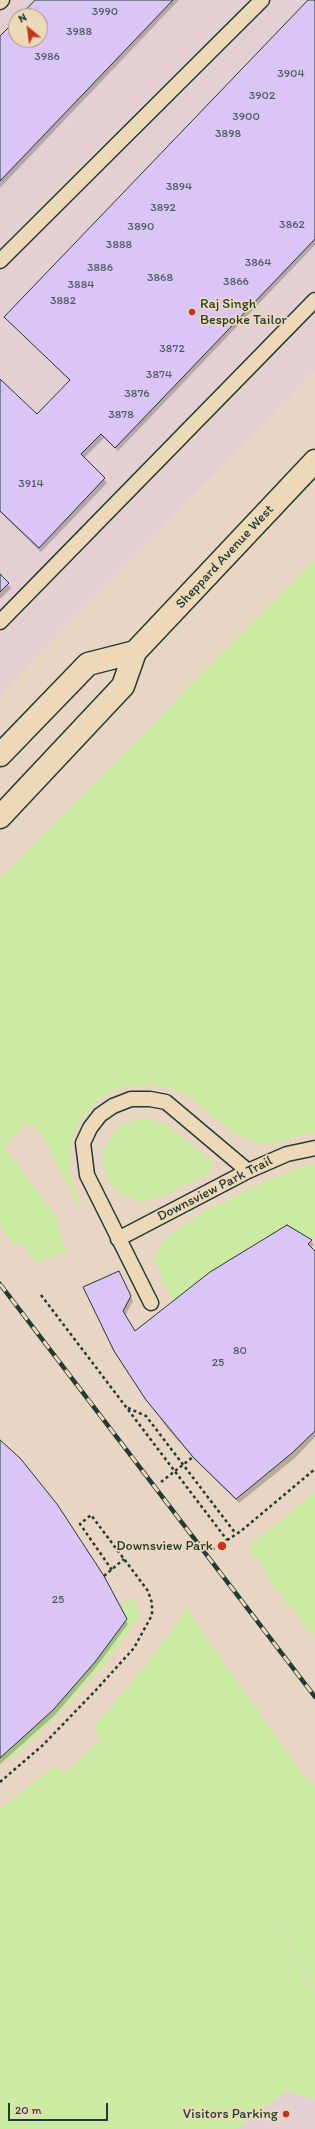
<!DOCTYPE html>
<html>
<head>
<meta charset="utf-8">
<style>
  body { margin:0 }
  #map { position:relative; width:315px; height:2129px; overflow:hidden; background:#e9d5c4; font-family:Itim,sans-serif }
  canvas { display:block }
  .north { position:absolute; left:8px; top:8px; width:40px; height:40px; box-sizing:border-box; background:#edd9b7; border:1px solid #9b9b83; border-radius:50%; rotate:331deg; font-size:11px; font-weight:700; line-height:16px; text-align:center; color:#1f3d34 }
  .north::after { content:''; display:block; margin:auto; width:14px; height:18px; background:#c8321e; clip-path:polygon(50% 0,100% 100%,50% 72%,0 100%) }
  .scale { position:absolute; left:8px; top:2103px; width:100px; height:18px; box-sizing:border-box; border:2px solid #1f3d34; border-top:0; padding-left:5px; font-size:12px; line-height:14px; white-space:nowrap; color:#1f3d34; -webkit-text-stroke:3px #edd9b7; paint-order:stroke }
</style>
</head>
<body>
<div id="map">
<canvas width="315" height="2129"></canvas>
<div class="north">N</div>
<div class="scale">20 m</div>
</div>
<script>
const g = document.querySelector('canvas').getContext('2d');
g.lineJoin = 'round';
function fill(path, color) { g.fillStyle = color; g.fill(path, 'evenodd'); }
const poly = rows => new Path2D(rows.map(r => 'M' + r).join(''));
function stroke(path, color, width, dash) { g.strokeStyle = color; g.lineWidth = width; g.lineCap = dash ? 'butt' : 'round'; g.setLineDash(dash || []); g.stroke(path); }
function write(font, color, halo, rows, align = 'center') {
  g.font = font + ' Itim,sans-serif'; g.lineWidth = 3.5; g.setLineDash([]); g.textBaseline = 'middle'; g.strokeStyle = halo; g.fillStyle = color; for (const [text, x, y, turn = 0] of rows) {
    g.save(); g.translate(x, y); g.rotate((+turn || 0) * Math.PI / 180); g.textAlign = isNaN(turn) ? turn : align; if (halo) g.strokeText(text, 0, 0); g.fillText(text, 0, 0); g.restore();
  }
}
const built = poly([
  [0,0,315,0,315,370,0,695],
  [16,16,40,16,40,40,16,40],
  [315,2072,315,2129,208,2129]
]);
const green = poly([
  [315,560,315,1133,297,1136,273,1144,258,1144,233,1132,183,1093,153,1084,126,1086,109,1093,95,1103,79,1122,72,1138,69,1160,71,1178,80,1204,77,1205,42,1134,29,1124,18,1131,4,1148,55,1214,66,1251,36,1263,20,1241,14,1245,0,1226,0,879],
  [141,1118,156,1120,167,1125,211,1160,213,1167,210,1173,154,1200,138,1201,123,1196,114,1189,107,1178,103,1161,104,1150,115,1131,124,1124],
  [315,1164,315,1237,312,1240,287,1225,235,1255,173,1300,159,1273,155,1258,160,1246,168,1236,205,1211,261,1183,293,1170],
  [315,1491,315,1639,265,1574,268,1572,249,1548,251,1544,281,1521],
  [131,1597,137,1606,140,1616,101,1669,39,1734,13,1757,0,1763,0,1758,53,1710,113,1639,127,1619,120,1606],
  [186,1607,294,1763,315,1787,315,1991,256,1892,315,1994,315,2100,287,2091,237,2129,0,2129,0,1809,54,1767,60,1768,65,1774,101,1739,95,1731,95,1725,124,1692,163,1642,178,1622]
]);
const shadow = poly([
  [36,0,179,0,0,188,0,38,16,21,16,40,40,40,40,16,21,16],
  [309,0,315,0,315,245,118,451,104,438,84,458,107,483,41,552,0,512,0,380,37,416,70,381,6,317],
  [0,575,11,588,0,599],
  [311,1241,314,1245,310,1248,315,1252,315,1437,295,1458,239,1503,197,1462,167,1428,133,1380,104,1329,121,1277,133,1301,125,1316,134,1333],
  [0,1441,103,1577,128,1624,97,1666,55,1715,0,1764]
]);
const building = poly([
  [35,0,173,0,0,181,0,36,16,20,16,40,40,40,40,16,20,16,35,0],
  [308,0,315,0,315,239,115,448,101,434,81,454,105,478,39,548,0,511,0,379,37,414,70,380,4,317,308,0],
  [0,574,9,583,0,592,0,574],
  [287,1225,312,1240,308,1244,315,1251,315,1431,292,1453,236,1499,193,1457,146,1400,114,1351,83,1287,119,1271,131,1296,123,1311,135,1331,210,1272,287,1225],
  [0,1440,20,1458,57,1504,104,1576,127,1619,95,1662,53,1710,0,1758,0,1440]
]);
const path = poly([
  [41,1295,227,1540],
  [128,1408,146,1416,236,1534],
  [161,1482,193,1457],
  [212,1550,241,1531,315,1469],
  [104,1576,124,1559],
  [0,1782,43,1745,96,1690,134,1648,152,1615,152,1603,148,1591,91,1515,80,1524,112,1570]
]);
const lane = poly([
  [0,2,2,0],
  [0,261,262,0],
  [0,622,315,300],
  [118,1239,248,1171,287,1154,315,1148],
  [151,1303,87,1175,83,1143,90,1128,100,1115,113,1106,131,1099,150,1099,166,1102,248,1171]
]);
const secondary = poly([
  [0,755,88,664,135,652],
  [0,817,123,686,135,652,315,461]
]);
const rail = poly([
  [0,1284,315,1697]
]);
const markers = [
  [192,312,4,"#c8321e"],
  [222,1546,5,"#c8321e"],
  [286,2114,4,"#c8321e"]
];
const numberNames = [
  ["3990",105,12],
  ["3988",79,32],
  ["3986",47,57],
  ["3904",291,74],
  ["3902",262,96],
  ["3900",246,117],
  ["3898",228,134],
  ["3894",179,187],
  ["3892",163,208],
  ["3862",292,225],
  ["3890",141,227],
  ["3888",119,245],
  ["3864",258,263],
  ["3886",100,268],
  ["3868",160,278],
  ["3866",236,282],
  ["3884",81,285],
  ["3882",63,301],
  ["3872",172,349],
  ["3874",159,375],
  ["3876",137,394],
  ["3878",121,415],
  ["3914",31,484],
  ["80",240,1351],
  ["25",218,1363],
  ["25",58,1600]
];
const poiNames = [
  ["Raj Singh",200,304,"left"],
  ["Bespoke Tailor",200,320,"left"],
  ["Downsview Park",213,1546],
  ["Visitors Parking",278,2114]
];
const streetNames = [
  ["Sheppard Avenue West",225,557,-47],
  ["Downsview Park Trail",215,1189,-27]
];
fill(built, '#e4d0d3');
fill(green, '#cbeaa2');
fill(shadow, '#0003');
fill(building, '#dac5f6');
stroke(building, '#1f3d34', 1);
stroke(lane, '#1f3d34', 17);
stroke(secondary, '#1f3d34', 25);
stroke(path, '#1f3d34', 2.5, [3, 3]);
stroke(lane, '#edd9b7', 14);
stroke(secondary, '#edd9b7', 22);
stroke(rail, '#1f3d34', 4.5);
stroke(rail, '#edd9b7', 3, [9]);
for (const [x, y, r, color] of markers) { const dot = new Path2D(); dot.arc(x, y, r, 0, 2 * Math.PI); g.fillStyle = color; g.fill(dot); stroke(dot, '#edd9b7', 1.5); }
write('12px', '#4e5f64', null, numberNames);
write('14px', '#1f3d34', '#edd9b7', poiNames, 'right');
write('14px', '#1f3d34', '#edd9b7', streetNames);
</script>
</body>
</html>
